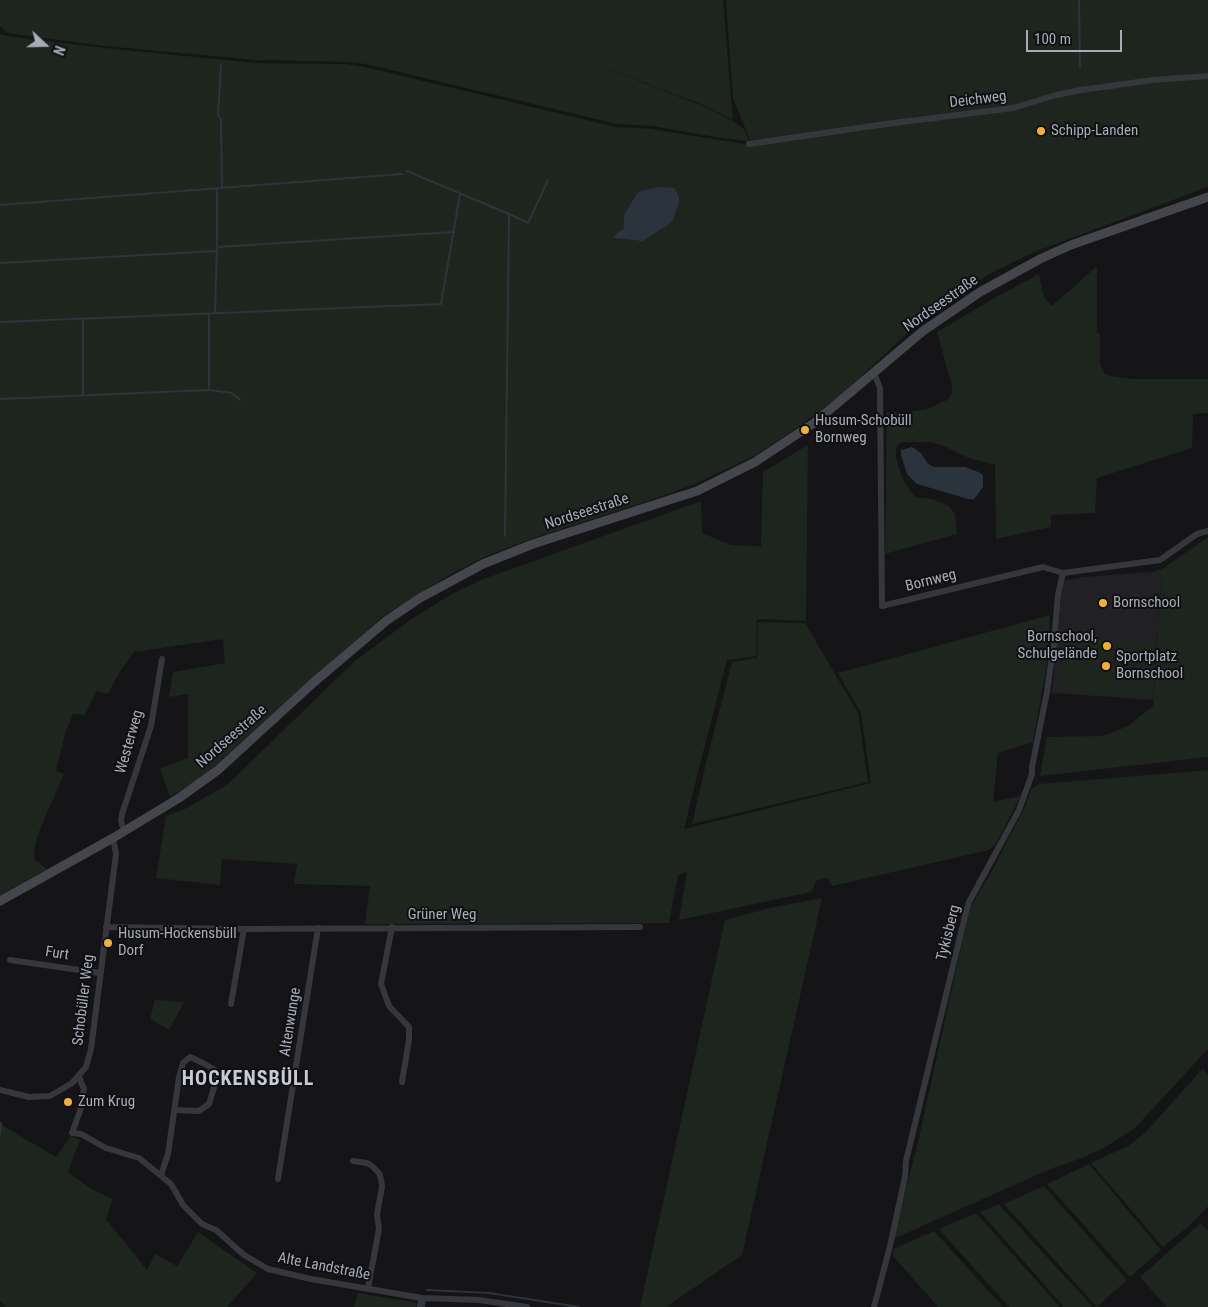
<!DOCTYPE html>
<html>
<head>
<meta charset="utf-8">
<style>
  body { margin:0 }
  #map { position:relative; width:1208px; height:1307px; overflow:hidden; background:#151517; font-family:"Roboto Condensed",sans-serif }
  canvas { display:block }
  .north { position:absolute; left:20px; top:20px; width:50px; height:50px; -webkit-text-stroke:4px #101012; paint-order:stroke; rotate:111deg; font-size:14px; font-weight:700; line-height:20px; text-align:center; color:#a7acb8 }
  .north::after { content:''; display:block; margin:auto; width:18px; height:22px; background:#a7acb8; clip-path:polygon(50% 0,100% 100%,50% 72%,0 100%) }
  .scale { position:absolute; left:1026px; top:30px; width:96px; height:22px; box-sizing:border-box; border:2px solid #a7acb8; border-top:0; padding-left:6px; font-size:15px; line-height:18px; white-space:nowrap; color:#a7acb8; -webkit-text-stroke:4px #101012; paint-order:stroke }
</style>
</head>
<body>
<div id="map">
<canvas width="1208" height="1307"></canvas>
<div class="north">N</div>
<div class="scale">100 m</div>
</div>
<script>
const g = document.querySelector('canvas').getContext('2d');
g.lineJoin = 'round';
function fill(path, color) { g.fillStyle = color; g.fill(path, 'evenodd'); }
const poly = rows => new Path2D(rows.map(r => 'M' + r).join(''));
function stroke(path, color, width, dash) { g.strokeStyle = color; g.lineWidth = width; g.lineCap = dash ? 'butt' : 'round'; g.setLineDash(dash || []); g.stroke(path); }
function write(font, color, halo, rows, align = 'center') {
  g.font = font + ' "Roboto Condensed",sans-serif'; g.lineWidth = 4; g.setLineDash([]); g.textBaseline = 'middle'; g.strokeStyle = halo; g.fillStyle = color; for (const [text, x, y, turn = 0] of rows) {
    g.save(); g.translate(x, y); g.rotate((+turn || 0) * Math.PI / 180); g.textAlign = isNaN(turn) ? turn : align; if (halo) g.strokeText(text, 0, 0); g.fillText(text, 0, 0); g.restore();
  }
}
const built = poly([
  [1162,569,1153,700,1052,693,1061,598,1063,585,1066,580,1083,577,1151,572]
]);
const green = poly([
  [0,0,723,0,733,120,708,107,559,50,708,108,733,121,745,130,749,141,721,138,652,126,617,124,366,64,346,62,256,60,105,46,7,33,0,26],
  [726,0,1208,0,1208,187,1034,252,993,272,954,296,917,324,838,398,791,432,754,456,695,484,651,500,531,539,482,558,453,573,382,617,223,759,196,781,170,797,160,768,188,758,188,694,169,697,173,672,225,663,223,639,134,652,119,673,108,694,97,691,84,715,73,714,65,734,56,771,64,774,40,829,35,845,34,859,47,869,0,895,0,34,7,36,105,48,256,63,345,64,365,67,616,127,651,129,752,145,733,98],
  [1097,266,1097,333,1100,334,1100,365,1105,374,1110,376,1134,379,1208,379,1208,413,1193,414,1192,448,1097,478,1095,513,1051,515,1051,527,996,539,995,465,969,458,944,446,931,442,902,442,898,445,896,449,896,458,903,480,915,497,933,499,949,506,955,514,957,534,885,554,887,412,908,412,928,409,949,399,952,392,952,386,937,332,998,296,1039,274,1044,298,1052,306],
  [808,445,806,621,757,619,756,656,727,660,700,764,684,829,871,783,861,713,838,673,1050,615,1047,665,1033,742,998,753,993,802,1021,796,995,845,989,850,832,886,828,879,825,878,816,881,811,892,679,920,687,872,678,875,669,923,365,924,370,886,294,884,297,864,222,859,220,885,156,878,166,816,187,808,228,784,356,660,413,618,450,595,481,580,701,501,702,533,731,545,761,546,763,472],
  [1208,537,1208,757,1040,776,1047,737,1103,736,1128,726,1153,706,1162,569],
  [758,622,805,623,858,713,868,782,692,824,707,759,732,662,757,658],
  [1066,638,1152,642,1148,696,1058,691],
  [1208,770,1208,1049,1135,1128,1104,1148,1082,1158,1050,1169,893,1239,918,1142,968,916,973,903,992,871,1025,807,1031,789,1039,784],
  [822,898,742,1255,666,1307,640,1307,725,920,774,907],
  [155,1000,184,1002,169,1030,150,1019],
  [1203,1068,1208,1075,1208,1206,1189,1226,1163,1247,1091,1163,1128,1146,1145,1133],
  [0,1124,56,1157,71,1136,80,1140,68,1172,91,1189,113,1199,106,1219,147,1270,155,1254,177,1266,198,1232,257,1273,227,1307,6,1307,0,1301],
  [1089,1164,1161,1250,1130,1277,1047,1184],
  [1044,1186,1127,1280,1097,1307,1004,1204],
  [999,1204,1001,1207,1093,1307,1064,1307,980,1212],
  [976,1213,1060,1307,1009,1307,939,1229],
  [1201,1223,1208,1231,1208,1307,1167,1307,1140,1277],
  [934,1231,1003,1307,938,1307,893,1256,894,1249,898,1247],
  [358,1293,417,1303,416,1307,354,1307]
]);
const water = poly([
  [657,187,674,188,679,196,679,203,672,222,643,241,614,238,617,233,624,229,624,215,638,192],
  [912,447,921,453,928,464,934,467,965,467,981,473,983,475,983,487,974,499,968,499,917,484,907,474,901,455,901,450]
]);
const stream = poly([
  [1079,0,1080,66],
  [221,64,218,115,221,119,222,188],
  [407,171,509,214,528,223,548,180],
  [0,205,402,174],
  [217,247,454,232],
  [0,263,216,251],
  [215,313,217,247,217,188],
  [209,314,209,390],
  [0,322,441,304,460,194],
  [83,395,83,320],
  [0,399,209,390,232,393,240,400],
  [505,536,509,214],
  [0,1134,1,1123],
  [427,1290,489,1293,579,1307],
  [424,1307,425,1301]
]);
const street = poly([
  [749,144,886,124,1013,108,1056,95,1081,90,1153,80,1208,76],
  [874,373,880,388,882,606,1043,567,1063,573,1160,560,1197,534,1208,531],
  [124,831,121,821,122,814,151,726,162,659],
  [106,927,244,929,640,927],
  [392,927,381,984,389,1006,409,1027,409,1040,402,1082],
  [10,960,100,973],
  [231,1004,244,929],
  [79,1077,84,1089,80,1111,72,1133,81,1134,106,1148,139,1158,171,1184,183,1205,202,1224,216,1230,244,1255,268,1269,311,1279,422,1298,479,1300,527,1307],
  [0,1090,29,1097,50,1096,72,1083,86,1067,91,1049,116,854,113,838],
  [353,1161,367,1163,372,1166,379,1173,381,1179,382,1187,377,1214,379,1229,368,1288],
  [161,1175,168,1154,179,1077,183,1063,190,1057,203,1063,215,1070,215,1084,209,1104,199,1111,175,1110],
  [278,1179,318,928],
  [420,1307,422,1298],
  [874,1307,890,1246,905,1177,906,1161,966,912,969,902,1019,810,1032,774,1032,767,1047,692,1054,643,1058,595,1063,573]
]);
const secondary = poly([
  [0,901,113,838,179,798,218,770,313,683,386,621,420,598,483,564,533,544,697,491,755,462,814,423,923,331,980,292,1040,259,1071,245,1208,197]
]);
const markers = [
  [1041,131,5,"#f6b02e"],
  [805,430,5,"#f6b02e"],
  [1103,603,5,"#f6b02e"],
  [1107,646,5,"#f6b02e"],
  [1106,666,5,"#f6b02e"],
  [108,943,5,"#f6b02e"],
  [68,1102,5,"#f6b02e"]
];
const streetNames = [
  ["Deichweg",978,100,-7],
  ["Nordseestraße",941,304,-35],
  ["Nordseestraße",587,512,-18],
  ["Bornweg",931,581,-14],
  ["Nordseestraße",232,737,-41],
  ["Westerweg",130,742,-74],
  ["Grüner Weg",442,915],
  ["Tykisberg",949,933,-76],
  ["Furt",57,954,9],
  ["Schobüller Weg",84,1000,-83],
  ["Altenwunge",291,1022,-81],
  ["Alte Landstraße",324,1267,11]
];
const poiNames = [
  ["Schipp-Landen",1051,131],
  ["Husum-Schobüll",815,421],
  ["Bornweg",815,438],
  ["Bornschool",1113,603],
  ["Bornschool,",1097,637,"right"],
  ["Schulgelände",1097,654,"right"],
  ["Sportplatz",1116,657],
  ["Bornschool",1116,674],
  ["Husum-Hockensbüll",118,934],
  ["Dorf",118,951],
  ["Zum Krug",78,1102]
];
const districtNames = [
  ["HOCKENSBÜLL",248,1080]
];
fill(built, '#212124');
fill(green, '#1d251e');
fill(water, '#2b343c');
stroke(stream, '#2b343c', 2);
stroke(street, '#36373c', 6);
stroke(secondary, '#44464c', 9);
for (const [x, y, r, color] of markers) { const dot = new Path2D(); dot.arc(x, y, r, 0, 2 * Math.PI); g.fillStyle = color; g.fill(dot); stroke(dot, '#101012', 2); }
write('15px', '#a7acb8', '#101012', streetNames);
write('15px', '#a7acb8', '#101012', poiNames, 'left');
g.letterSpacing = '1px';
write('bold 20px', '#c8cbd4', '#101012', districtNames);
g.letterSpacing = '0px';
</script>
</body>
</html>
